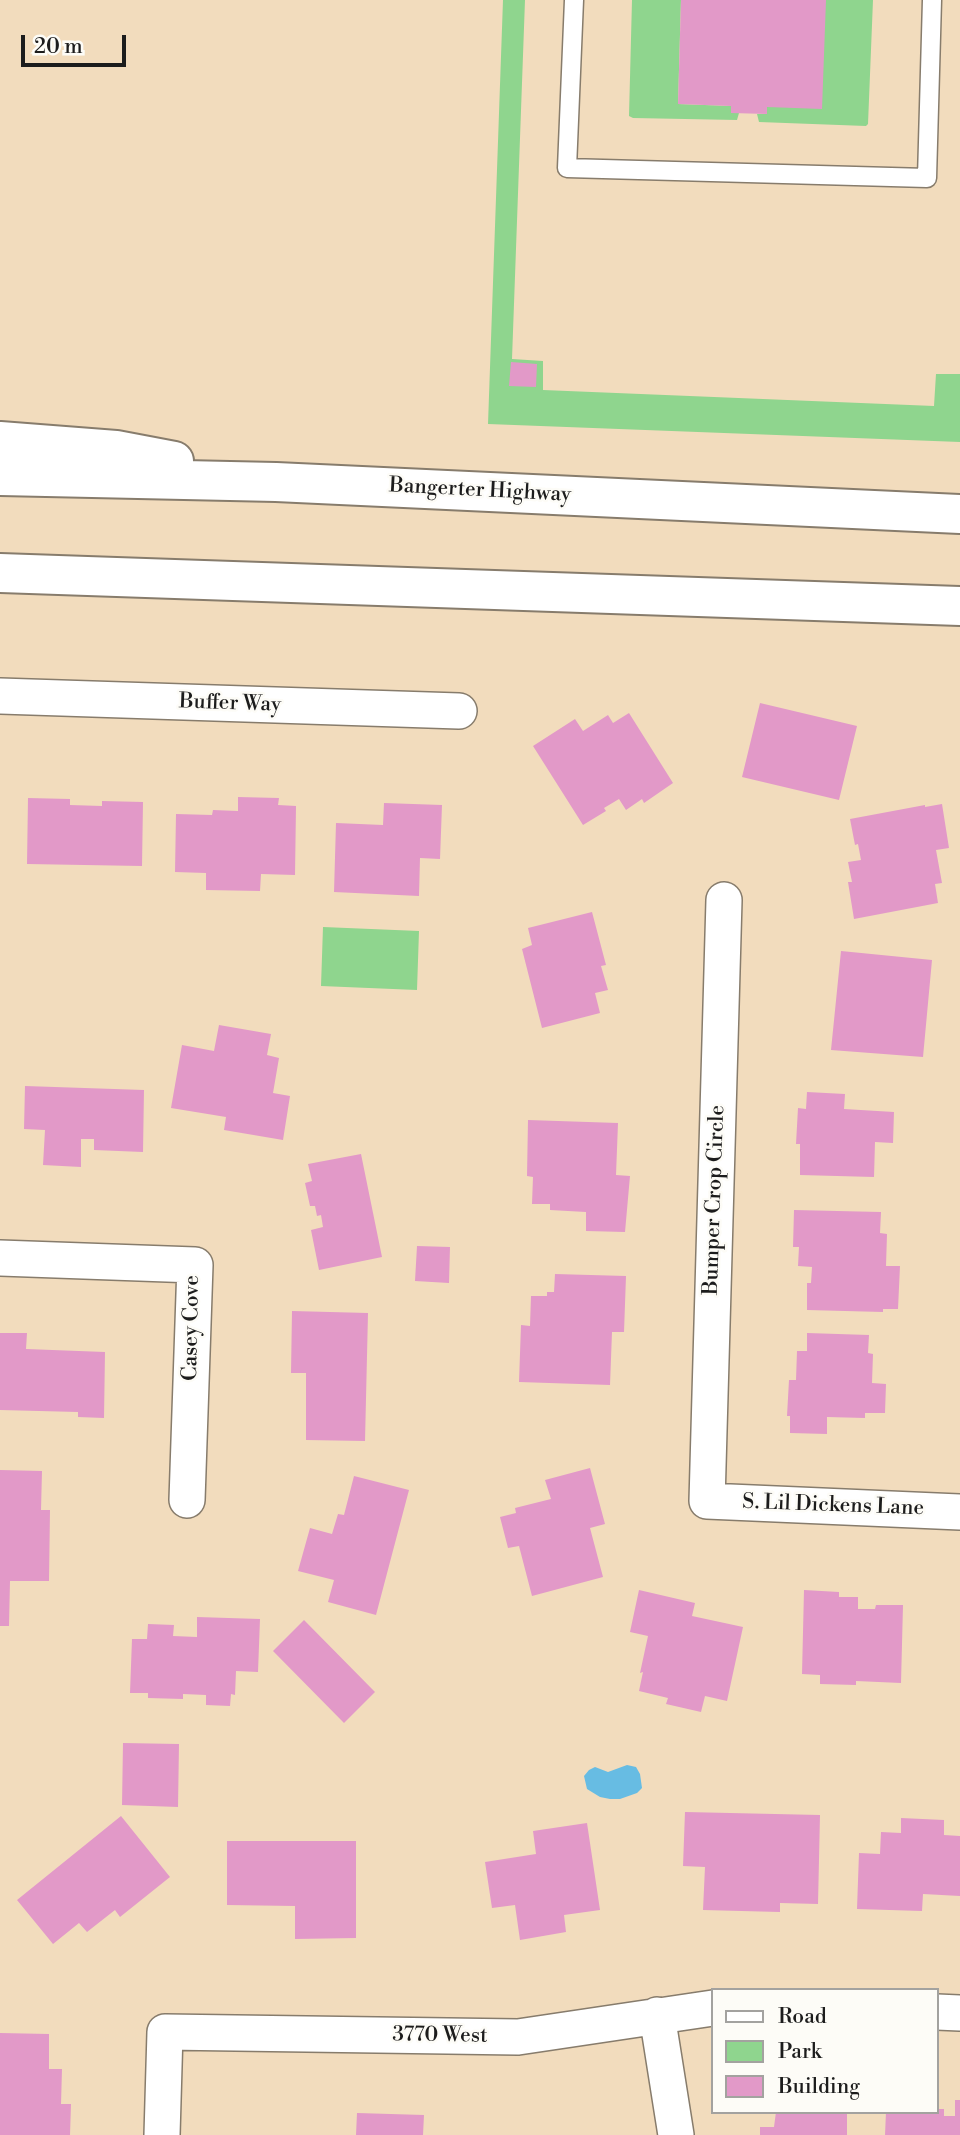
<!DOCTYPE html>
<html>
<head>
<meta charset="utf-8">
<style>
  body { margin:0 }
  #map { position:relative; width:960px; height:2135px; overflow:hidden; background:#f2dcbd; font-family:"Libre Bodoni",serif }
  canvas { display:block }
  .legend { position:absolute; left:711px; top:1988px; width:228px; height:126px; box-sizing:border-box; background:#fdfcf7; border:2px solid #a3a29f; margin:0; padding:9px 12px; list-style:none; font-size:21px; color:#1c1c1c }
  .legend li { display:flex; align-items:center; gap:14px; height:35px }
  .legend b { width:35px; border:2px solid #a3a29f }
  .scale { position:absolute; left:21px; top:35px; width:105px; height:32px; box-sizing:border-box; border:4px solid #1c1c1c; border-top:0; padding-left:9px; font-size:21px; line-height:24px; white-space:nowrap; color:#1c1c1c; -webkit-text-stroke:5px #fdfcf7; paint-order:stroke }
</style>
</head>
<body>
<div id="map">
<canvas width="960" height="2135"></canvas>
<ul class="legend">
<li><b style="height:9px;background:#fff"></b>Road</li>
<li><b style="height:19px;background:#8fd58e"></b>Park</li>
<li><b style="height:19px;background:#e299c8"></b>Building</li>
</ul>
<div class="scale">20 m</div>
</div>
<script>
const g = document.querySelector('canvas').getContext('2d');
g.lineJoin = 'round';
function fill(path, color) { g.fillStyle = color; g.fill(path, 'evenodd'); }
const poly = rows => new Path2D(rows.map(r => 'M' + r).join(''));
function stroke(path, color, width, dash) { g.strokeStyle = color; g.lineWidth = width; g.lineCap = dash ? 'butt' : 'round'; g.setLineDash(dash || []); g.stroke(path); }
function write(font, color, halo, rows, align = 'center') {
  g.font = font + ' "Libre Bodoni",serif'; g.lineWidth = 5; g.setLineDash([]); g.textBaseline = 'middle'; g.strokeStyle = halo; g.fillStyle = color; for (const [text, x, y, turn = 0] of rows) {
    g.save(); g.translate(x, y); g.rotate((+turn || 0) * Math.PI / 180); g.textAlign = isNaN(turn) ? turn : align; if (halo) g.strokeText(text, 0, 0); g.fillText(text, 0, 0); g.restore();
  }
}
const green = poly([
  [503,0,525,0,512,359,543,361,543,390,934,406,936,374,960,374,960,442,488,424],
  [632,0,681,0,678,104,731,106,731,113,739,113,737,120,633,118,629,116],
  [826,0,873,0,868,124,866,126,759,122,757,114,767,114,767,107],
  [323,927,419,931,417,990,321,986]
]);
const water = poly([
  [627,1765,636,1767,640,1774,642,1788,637,1793,620,1799,610,1799,600,1797,587,1789,584,1776,589,1770,595,1767,608,1772]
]);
const building = poly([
  [681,0,826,0,822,109,767,107,767,114,731,113,731,106,678,104],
  [511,362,537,364,536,387,509,386],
  [760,703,857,726,839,800,742,777],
  [629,713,673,783,644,803,642,799,626,810,619,799,604,808,606,811,583,825,533,746,575,719,583,731,608,715,613,723],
  [238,797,279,798,278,805,296,806,295,875,261,874,260,891,206,890,206,873,175,872,176,814,212,815,213,810,238,811],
  [28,798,70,799,70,805,102,806,102,801,143,802,142,866,27,864],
  [384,803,442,805,440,859,420,858,419,896,334,892,336,823,383,825],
  [942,804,949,848,936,850,942,883,935,884,938,903,854,919,848,882,852,882,848,862,861,860,858,844,855,845,850,819,925,805,925,807],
  [592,912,606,965,601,966,608,990,595,993,600,1013,542,1028,522,949,532,945,528,928],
  [841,951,932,960,923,1057,831,1050],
  [219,1025,271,1034,267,1055,279,1058,273,1093,290,1096,283,1140,224,1130,226,1117,171,1108,182,1045,214,1051],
  [25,1086,144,1090,143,1152,94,1150,94,1139,81,1139,81,1167,43,1165,45,1130,24,1129],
  [807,1092,845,1094,844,1109,894,1112,893,1143,875,1142,874,1177,800,1175,800,1144,796,1144,798,1108,806,1109],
  [528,1120,618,1123,616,1175,630,1176,625,1232,586,1231,586,1212,550,1210,550,1204,532,1204,533,1177,527,1176],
  [361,1154,382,1257,319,1270,311,1230,323,1227,321,1215,317,1216,315,1206,310,1206,305,1183,312,1181,308,1164],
  [794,1210,881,1212,880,1233,887,1234,886,1266,900,1266,898,1309,883,1309,883,1312,807,1310,807,1283,811,1283,812,1267,798,1266,799,1247,793,1247],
  [417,1246,450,1247,449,1283,415,1281],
  [555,1274,626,1276,624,1332,612,1332,610,1385,519,1382,521,1325,530,1326,531,1296,547,1296,547,1292,554,1292],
  [292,1311,368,1313,365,1441,306,1440,306,1373,291,1373],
  [0,1333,27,1333,26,1349,105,1352,104,1418,78,1417,78,1412,0,1410],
  [807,1333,869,1335,868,1353,873,1354,872,1383,886,1384,885,1413,865,1413,865,1418,827,1417,827,1434,790,1433,790,1416,787,1416,789,1380,796,1380,797,1351,807,1351],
  [590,1468,605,1524,590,1528,603,1577,532,1596,519,1546,508,1548,500,1517,516,1513,515,1508,551,1499,545,1480],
  [0,1470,42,1471,41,1510,50,1510,49,1581,10,1581,9,1626,0,1626],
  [354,1476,409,1490,376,1615,328,1602,334,1580,298,1571,310,1528,332,1534,338,1514,344,1515],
  [639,1590,695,1603,692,1616,743,1627,727,1701,705,1696,701,1712,666,1704,668,1698,639,1691,643,1672,640,1673,648,1636,630,1632],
  [804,1590,839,1592,839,1597,858,1597,858,1609,875,1609,876,1605,903,1605,901,1683,856,1681,856,1685,820,1684,820,1675,802,1674],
  [197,1617,260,1619,258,1672,236,1671,235,1695,231,1694,230,1706,206,1705,206,1695,183,1694,183,1699,148,1698,148,1693,130,1693,132,1639,147,1639,148,1624,174,1625,173,1636,197,1637],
  [304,1620,375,1692,344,1723,273,1651],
  [123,1743,179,1744,178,1807,122,1805],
  [685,1812,820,1815,818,1904,780,1903,780,1912,703,1910,705,1867,683,1866],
  [121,1816,170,1877,120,1917,115,1910,87,1932,79,1923,53,1944,17,1900],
  [901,1818,944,1820,944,1835,960,1836,960,1896,923,1894,922,1911,857,1909,859,1853,880,1854,881,1832,901,1833],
  [587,1823,600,1910,564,1915,566,1932,520,1940,515,1905,492,1908,485,1862,536,1854,533,1831],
  [227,1841,356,1841,356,1938,295,1939,295,1906,227,1905],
  [0,2033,49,2034,49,2069,62,2069,61,2104,71,2104,70,2135,0,2135],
  [955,2100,960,2100,960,2135,885,2135,886,2112,937,2112,937,2109,944,2109,944,2116,955,2116],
  [776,2112,847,2112,847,2135,760,2135,760,2127,774,2127],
  [357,2113,424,2115,423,2135,356,2135]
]);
const lane = poly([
  [574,0,567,168,927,178,932,0]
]);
const street = poly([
  [0,696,459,711],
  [724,900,707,1501,960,1512],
  [0,1258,195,1265,187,1500],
  [937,2012,960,2013],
  [657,2015,676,2135],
  [162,2135,165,2032,518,2037,713,2008]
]);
const highway = poly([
  [0,441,116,450,174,461],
  [0,476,276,482,960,514],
  [0,573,960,606]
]);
const streetNames = [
  ["Bangerter Highway",480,491,3],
  ["Buffer Way",230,704,2],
  ["Bumper Crop Circle",715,1200,-88],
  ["Casey Cove",192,1328,-89],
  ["S. Lil Dickens Lane",833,1506,2],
  ["3770 West",440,2036,1]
];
fill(green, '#8fd58e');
fill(water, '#67bce3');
fill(building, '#e299c8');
stroke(lane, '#877c6c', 21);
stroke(street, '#877c6c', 38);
stroke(highway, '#877c6c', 42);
stroke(lane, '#fff', 18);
stroke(street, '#fff', 35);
stroke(highway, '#fff', 38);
write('21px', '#1c1c1c', '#fdfcf7', streetNames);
</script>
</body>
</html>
